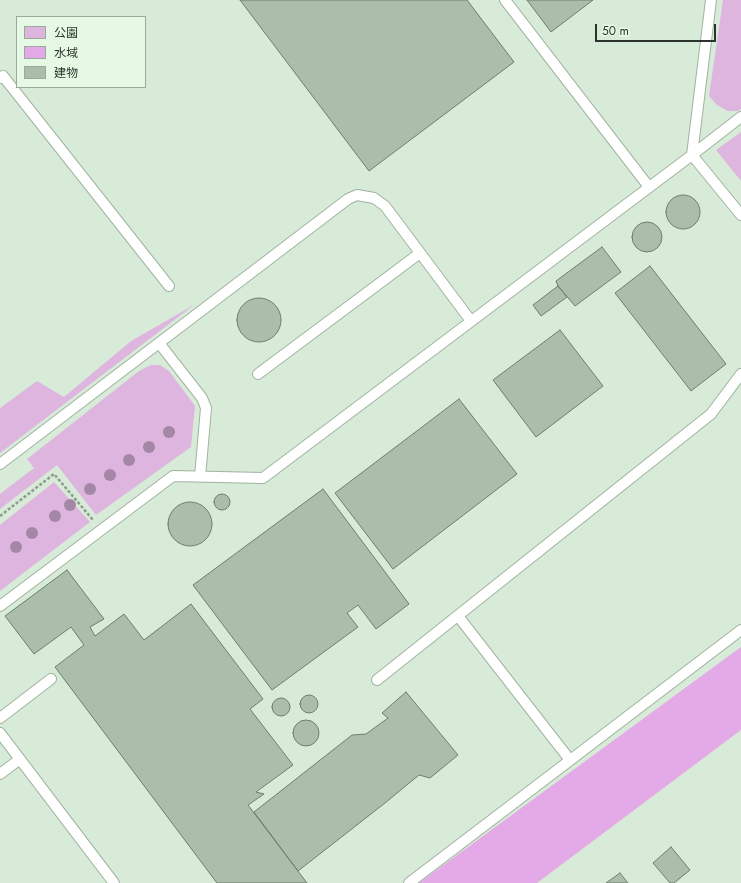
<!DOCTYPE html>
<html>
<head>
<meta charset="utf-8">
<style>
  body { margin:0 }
  #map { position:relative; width:741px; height:883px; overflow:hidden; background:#d8ebd8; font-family:Jost,"Noto Sans JP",sans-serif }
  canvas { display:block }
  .legend { position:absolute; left:16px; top:16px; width:130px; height:72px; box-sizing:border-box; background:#e5f9e5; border:1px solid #9baa9b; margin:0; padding:5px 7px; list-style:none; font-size:12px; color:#2c332c }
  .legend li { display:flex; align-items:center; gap:8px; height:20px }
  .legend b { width:20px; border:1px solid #9baa9b }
  .scale { position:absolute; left:595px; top:24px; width:121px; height:18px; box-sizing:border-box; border:2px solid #2c332c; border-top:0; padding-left:5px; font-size:12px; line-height:14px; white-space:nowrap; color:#2c332c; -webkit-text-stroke:3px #e5f9e5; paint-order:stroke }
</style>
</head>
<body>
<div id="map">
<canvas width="741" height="883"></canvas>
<ul class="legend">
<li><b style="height:11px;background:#ddb5df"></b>公園</li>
<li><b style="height:11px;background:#e4a9e7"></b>水域</li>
<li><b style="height:11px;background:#abbeac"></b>建物</li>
</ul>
<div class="scale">50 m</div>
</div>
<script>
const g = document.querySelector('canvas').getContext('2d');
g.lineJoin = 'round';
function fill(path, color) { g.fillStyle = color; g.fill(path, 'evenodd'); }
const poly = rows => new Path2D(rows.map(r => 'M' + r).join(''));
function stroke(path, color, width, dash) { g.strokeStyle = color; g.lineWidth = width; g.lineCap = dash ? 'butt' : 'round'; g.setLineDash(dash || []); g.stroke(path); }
const green = poly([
  [723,0,741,0,741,109,738,111,728,111,717,105,709,96],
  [741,132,741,181,716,150],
  [194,305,0,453,0,408,37,381,64,397,131,341],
  [151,365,160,365,169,371,195,406,191,447,96,515,57,465,0,509,0,494,34,468,27,459,139,371],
  [54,482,90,522,0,591,0,525]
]);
const water = poly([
  [741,647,741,730,537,883,419,883]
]);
const building = poly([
  [240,0,467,0,514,62,369,171,240,0],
  [527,0,593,0,551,32,527,0],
  '666 212a17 17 0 1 1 34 0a17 17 0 1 1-34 0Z',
  '632 237a15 15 0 1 1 30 0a15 15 0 1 1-30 0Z',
  [602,247,621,272,575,306,558,286,556,281,602,247],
  [650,266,726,364,691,391,615,293,650,266],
  [558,286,567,297,541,316,533,305,558,286],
  '237 320a22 22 0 1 1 44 0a22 22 0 1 1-44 0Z',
  [560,330,603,386,536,437,493,380,560,330],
  [459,399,517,474,393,569,335,493,459,399],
  [323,489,409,604,376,629,358,605,347,613,358,627,272,690,193,585,323,489],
  '214 502a8 8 0 1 1 16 0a8 8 0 1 1-16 0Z',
  '168 524a22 22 0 1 1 44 0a22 22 0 1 1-44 0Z',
  [67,570,104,619,90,627,95,636,124,614,144,640,191,604,263,699,250,709,293,765,256,792,264,794,248,805,307,883,217,883,55,667,84,645,71,627,34,654,5,616,67,570],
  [406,692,458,755,430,778,419,775,385,803,298,871,254,812,352,735,366,734,388,718,382,713,406,692],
  '300 704a9 9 0 1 1 18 0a9 9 0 1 1-18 0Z',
  '272 707a9 9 0 1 1 18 0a9 9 0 1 1-18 0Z',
  '293 733a13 13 0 1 1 26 0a13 13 0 1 1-26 0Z',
  [671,847,690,870,674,883,670,883,653,863,671,847],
  [620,873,628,883,606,883,620,873]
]);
const path = poly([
  [0,516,54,474,93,520]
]);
const lane = poly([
  [505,0,649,187],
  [0,78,3,76,169,286],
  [692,155,711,0],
  [692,155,741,117],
  [159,343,202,398,206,408,200,477],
  [258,374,420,253],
  [0,464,348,199,357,195,374,198,385,206,471,321],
  [0,606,173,476,263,478,692,155,741,215],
  [458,616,570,760],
  [377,680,711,414,741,374],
  [0,718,51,679],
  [0,733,114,883],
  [0,774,20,759],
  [409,883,741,630]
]);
const trees = [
  [169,432],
  [149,447],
  [129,460],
  [110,475],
  [90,489],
  [70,505],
  [55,516],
  [32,533],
  [16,547]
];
fill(green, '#ddb5df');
fill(water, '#e4a9e7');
fill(building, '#abbeac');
stroke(building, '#6c7e6d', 1);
stroke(lane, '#a0b3a1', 12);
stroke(path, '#8d9b8d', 2.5, [3, 2]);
stroke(lane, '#fff', 10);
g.fillStyle = '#a487a7';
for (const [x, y] of trees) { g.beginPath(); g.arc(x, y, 6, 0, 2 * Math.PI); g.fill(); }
</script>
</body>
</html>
